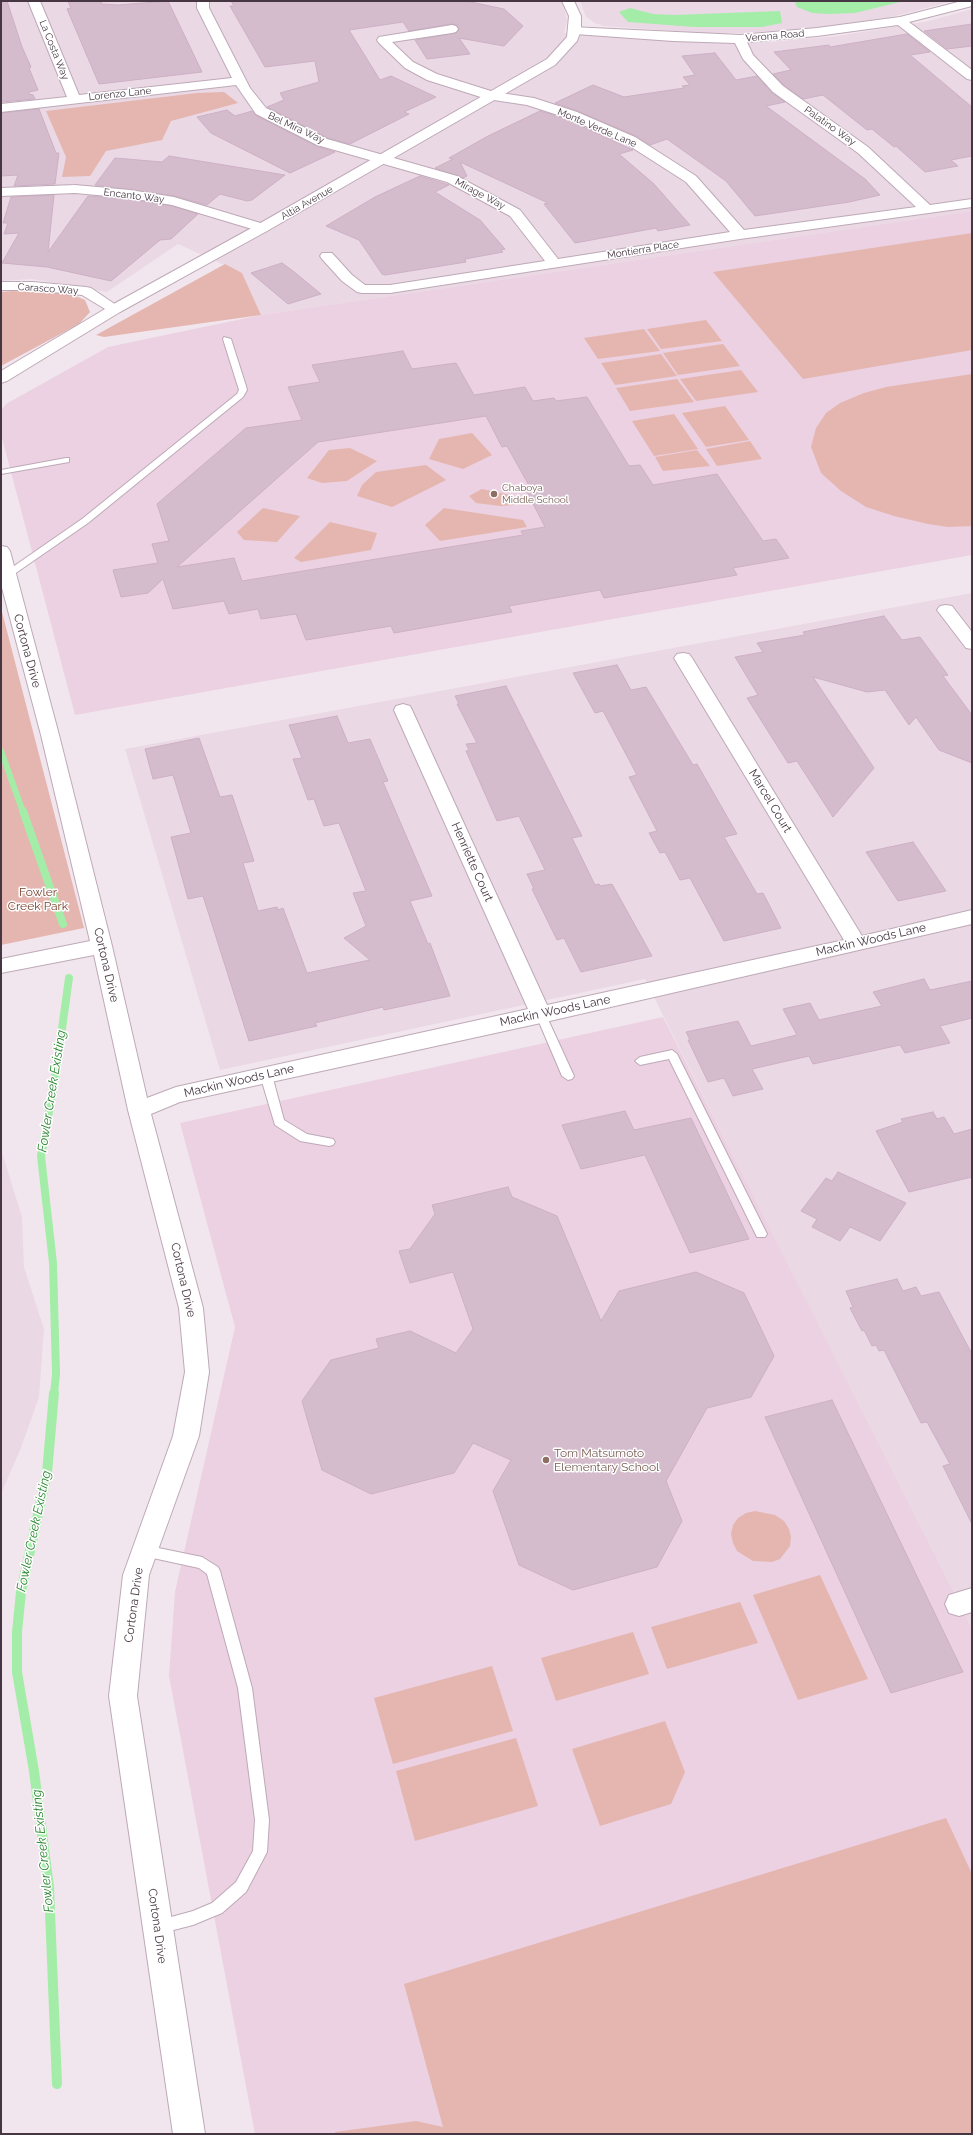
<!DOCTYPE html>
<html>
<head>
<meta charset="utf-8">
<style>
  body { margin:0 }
  #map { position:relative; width:973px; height:2135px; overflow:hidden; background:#f2e6ee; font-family:Raleway,sans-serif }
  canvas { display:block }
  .frame { position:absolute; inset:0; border:2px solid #453641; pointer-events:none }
</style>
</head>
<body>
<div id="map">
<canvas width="973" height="2135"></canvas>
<div class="frame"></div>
</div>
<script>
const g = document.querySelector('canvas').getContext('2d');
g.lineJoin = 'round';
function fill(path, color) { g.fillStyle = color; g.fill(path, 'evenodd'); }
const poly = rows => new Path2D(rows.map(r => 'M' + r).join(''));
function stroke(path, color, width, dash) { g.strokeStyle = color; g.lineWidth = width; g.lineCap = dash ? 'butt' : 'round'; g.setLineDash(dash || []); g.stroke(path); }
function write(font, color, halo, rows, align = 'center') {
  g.font = font + ' Raleway,sans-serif'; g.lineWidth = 3; g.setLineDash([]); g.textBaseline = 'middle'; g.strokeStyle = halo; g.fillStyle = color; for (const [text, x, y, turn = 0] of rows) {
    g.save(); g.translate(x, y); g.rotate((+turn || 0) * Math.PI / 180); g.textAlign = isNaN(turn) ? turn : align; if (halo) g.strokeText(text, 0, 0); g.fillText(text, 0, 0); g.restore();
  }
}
const residential = poly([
  [1,1,562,1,567,20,564,33,672,41,769,42,838,36,929,21,972,9,972,211,261,315,242,273,178,244,107,292,32,279,1,281],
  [580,1,953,1,891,17,825,27,744,33,704,33,604,26,595,23,586,17],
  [972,593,972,1636,645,979,220,1070,125,749],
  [1,1149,22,1217,24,1267,44,1329,39,1397,21,1448,1,1494]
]);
const education = poly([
  [972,211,972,555,75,715,1,434,1,410,6,404,108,347,261,315],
  [663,1017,972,1630,972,2134,255,2134,169,1676,175,1592,235,1327,180,1123]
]);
const green = poly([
  [224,92,238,103,171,121,162,140,106,151,90,176,62,177,66,157,46,111,197,93],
  [972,233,972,350,803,379,713,272],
  [225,264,242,273,261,315,104,337,96,335],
  [12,291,68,293,85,300,90,312,79,324,1,366,1,292],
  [706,320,722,341,661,349,647,329],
  [644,329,660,351,598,359,584,338],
  [723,344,740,366,678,375,663,353],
  [661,354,677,376,615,385,601,363],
  [741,370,758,392,696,401,680,379],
  [972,374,972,526,948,527,928,524,894,516,866,507,841,491,821,473,811,447,816,428,826,413,840,403,864,393,886,387],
  [677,379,694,402,630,411,616,388],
  [725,406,749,440,706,447,682,413],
  [674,414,698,449,654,456,632,421],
  [472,433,492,455,463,469,429,459,439,439],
  [750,441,762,459,717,466,706,449],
  [350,448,377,461,347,481,322,483,307,478,329,450],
  [697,450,710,466,663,471,655,457],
  [426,465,446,480,392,507,357,496,362,485,376,472],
  [482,489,510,495,514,505,500,506,476,503,469,496],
  [263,508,300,516,277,542,244,540,237,532],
  [444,508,523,520,527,527,440,541,425,525],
  [330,522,377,533,371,550,301,562,294,558],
  [1,608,84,928,1,945],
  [755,1511,775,1515,784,1521,789,1529,791,1537,790,1546,780,1559,772,1562,753,1561,737,1551,733,1543,731,1534,733,1525,738,1518,746,1513],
  [820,1575,868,1679,798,1700,753,1595],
  [740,1602,758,1643,667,1669,651,1627],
  [633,1632,649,1674,556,1701,541,1658],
  [492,1666,513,1731,393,1764,374,1698],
  [665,1721,685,1772,671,1804,600,1826,572,1749],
  [516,1738,538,1806,415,1841,396,1771],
  [946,1818,972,1874,972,2134,335,2134,335,2132,416,2121,443,2127,404,1984]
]);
const water = poly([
  [801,1,904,1,855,13,829,14,812,13,797,7,795,2],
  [630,8,653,14,674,15,780,11,782,23,762,27,695,27,628,22,619,12]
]);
const streamFar2 = poly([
  [1,751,23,812]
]);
const streamFar1 = poly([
  [23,811,63,924],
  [54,1394,56,1374,53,1263,41,1156,56,1072,69,978]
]);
const stream = poly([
  [54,1393,47,1473,21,1592,17,1632,17,1672,34,1771,49,1887,57,2084]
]);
const building = poly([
  [1,1,7,1,22,47,31,67,29,68,38,90,29,92,29,94,33,95,35,99,1,102,1,1],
  [68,1,101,1,102,4,118,5,168,1,202,72,99,84,67,9,71,8,68,1],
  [231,1,466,1,504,9,523,26,504,46,459,38,470,54,427,59,415,40,456,33,459,30,457,25,452,24,409,31,403,22,349,30,380,80,391,76,436,97,404,112,409,114,350,144,328,138,267,107,284,100,280,93,319,82,315,61,265,67,230,6,234,6,231,1],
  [972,24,972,46,947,49,924,31,972,24],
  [907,34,930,52,910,55,972,107,972,156,951,160,958,166,925,172,896,146,894,147,872,129,867,130,823,95,803,99,784,85,773,74,791,70,774,52,829,45,830,47,907,34],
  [715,53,736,80,757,76,772,93,785,102,766,106,865,179,880,195,849,202,755,216,726,181,667,139,650,145,636,136,578,111,555,103,593,85,624,97,684,88,682,86,690,85,683,77,695,75,682,56,715,53],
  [39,109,56,153,59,153,55,184,14,186,18,175,1,176,1,113,39,109],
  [227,110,235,116,252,111,255,115,316,146,335,152,290,173,211,133,197,117,227,110],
  [540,111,566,119,633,150,619,154,654,184,690,225,658,231,656,228,575,243,544,204,548,203,460,162,467,176,463,178,435,168,453,159,449,158,488,136,540,111],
  [169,156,285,175,252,200,247,201,220,194,207,205,174,196,95,185,115,158,162,162,169,156],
  [420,176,449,185,435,192,480,220,505,249,501,250,503,252,465,259,466,262,385,275,382,274,359,240,326,226,375,197,420,176],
  [54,195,48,252,88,196,130,199,172,206,198,214,171,239,160,240,111,281,47,267,2,263,19,233,4,234,8,223,3,223,11,197,54,195],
  [282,263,293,271,321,294,288,304,251,273,282,263],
  [403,351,412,369,456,363,474,395,525,387,533,401,554,398,556,401,587,397,629,466,640,465,653,485,717,474,763,541,776,539,789,558,733,568,737,575,604,598,600,590,509,606,512,612,394,633,391,626,306,640,296,614,261,619,258,609,229,614,224,601,173,609,163,579,148,593,121,597,113,570,158,563,152,544,169,541,157,504,246,428,302,420,288,387,320,382,312,365,403,351],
  [486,416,502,447,507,446,531,489,526,490,545,527,521,531,523,535,242,581,234,558,177,567,318,442,486,416],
  [884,616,902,640,920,637,948,675,943,676,972,715,972,763,939,750,916,717,909,725,885,690,867,692,813,677,874,768,833,817,797,761,788,763,747,698,758,695,735,657,763,652,757,643,805,635,803,632,884,616],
  [617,665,631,690,646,687,693,765,697,764,737,834,724,837,757,894,763,893,781,928,724,941,690,878,680,880,665,852,660,853,649,833,657,831,629,777,637,775,603,711,595,713,573,673,617,665],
  [506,686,582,836,572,838,595,885,599,884,600,886,612,884,652,956,581,972,564,938,557,940,532,889,534,889,527,874,545,870,519,816,497,821,466,751,469,750,466,744,477,743,457,704,459,704,455,696,506,686],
  [337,716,348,743,370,739,388,781,383,782,432,896,410,901,428,944,430,943,450,996,384,1010,383,1007,315,1023,317,1026,249,1041,203,896,188,899,171,837,191,833,173,775,153,779,145,749,199,738,220,797,232,795,254,861,243,863,258,911,277,907,278,910,283,908,307,973,370,960,344,938,366,926,353,893,366,891,339,823,324,826,314,799,308,800,293,759,302,758,289,725,337,716],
  [913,842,946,891,898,901,866,852,913,842],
  [924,979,930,990,972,981,972,1018,940,1026,950,1043,905,1053,900,1045,813,1064,809,1056,752,1069,763,1089,733,1096,724,1078,708,1082,688,1040,690,1040,686,1032,738,1021,751,1046,797,1035,783,1009,810,1003,819,1020,882,1006,873,992,924,979],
  [625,1111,634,1130,691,1118,749,1239,690,1253,645,1155,581,1169,562,1125,625,1111],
  [933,1112,937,1119,944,1117,954,1134,972,1129,972,1177,909,1192,876,1131,903,1122,901,1119,933,1112],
  [838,1172,906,1203,880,1241,850,1227,840,1241,812,1227,817,1219,801,1211,826,1178,832,1181,838,1172],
  [508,1187,512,1197,557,1216,601,1321,619,1291,696,1272,744,1293,774,1356,751,1397,707,1408,666,1481,682,1521,657,1567,573,1590,519,1565,493,1491,511,1460,473,1443,454,1473,371,1494,322,1470,302,1401,331,1360,379,1348,376,1339,410,1331,456,1353,473,1329,453,1272,410,1283,399,1251,410,1249,435,1214,432,1205,508,1187],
  [897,1279,903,1291,916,1287,921,1296,939,1292,972,1354,972,1524,943,1466,950,1464,927,1422,921,1423,884,1350,879,1351,876,1345,872,1346,864,1330,862,1331,850,1308,853,1307,846,1291,897,1279],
  [832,1400,963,1672,891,1693,765,1417,832,1400]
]);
const service = poly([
  [224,337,231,339,246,386,247,390,243,397,88,523,10,577,4,577,4,573,82,519,237,394,239,390,223,339,224,337],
  [66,458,69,458,69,462,1,474,1,470,66,458],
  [541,1011,546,1015,574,1076,572,1079,568,1080,562,1076,536,1015,541,1011],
  [672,1050,677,1054,767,1234,765,1237,757,1237,669,1059,640,1065,635,1061,640,1057,672,1050],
  [266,1071,272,1075,284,1120,307,1134,333,1139,335,1142,333,1145,329,1146,300,1141,275,1125,260,1075,266,1071],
  [144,1545,202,1557,218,1567,220,1571,252,1688,269,1820,267,1852,246,1892,222,1913,193,1925,158,1934,153,1932,150,1927,153,1922,193,1911,212,1903,236,1882,253,1851,255,1820,238,1688,207,1574,199,1568,139,1555,137,1551,139,1547,144,1545]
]);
const minor = poly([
  [28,1,40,1,79,95,232,78,197,8,197,1,209,1,209,8,250,88,266,108,327,139,457,176,520,210,558,259,730,232,686,182,625,143,567,118,527,105,487,99,427,80,405,68,379,43,377,40,379,37,452,25,456,26,458,29,456,32,452,33,392,42,413,62,437,74,494,92,534,98,577,112,635,137,696,176,744,230,916,207,858,153,773,92,743,59,735,43,673,41,575,34,569,30,571,27,740,35,817,28,900,17,962,1,972,1,972,6,909,22,972,70,972,80,967,79,898,25,817,36,747,42,753,55,783,86,868,147,930,205,972,199,972,207,740,239,390,293,362,293,357,292,342,281,322,259,320,256,322,253,332,253,352,275,365,285,390,285,545,261,510,216,447,182,317,145,256,114,236,85,1,112,1,104,67,97,28,1],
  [75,185,130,190,174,197,267,225,269,228,267,231,262,232,172,205,130,198,75,193,1,196,1,188,75,185],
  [1,282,33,282,86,287,91,288,122,309,120,312,115,313,110,312,82,295,33,290,1,290,1,282],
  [1,546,7,547,10,551,59,735,112,946,147,1098,176,1087,528,1009,394,710,396,706,403,704,410,706,412,710,547,1005,844,940,674,658,677,654,683,653,689,654,692,658,862,936,972,910,972,924,541,1023,180,1102,151,1114,203,1308,209,1372,199,1436,149,1575,137,1696,205,2134,173,2134,109,1696,123,1575,173,1436,185,1372,179,1308,128,1110,94,955,1,973,1,959,90,941,41,735,1,584,1,546],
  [946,605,952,606,972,632,972,649,966,648,937,610,940,606,946,605],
  [972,1588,972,1612,959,1616,949,1613,945,1604,949,1595,972,1588]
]);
const tertiary = poly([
  [562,1,574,1,581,16,581,30,577,41,555,65,267,231,120,312,7,381,1,383,1,371,110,306,257,225,547,59,567,37,569,16,562,1]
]);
const markers = [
  [494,494,4,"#8d6e63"],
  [546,1460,4,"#8d6e63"]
];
const farStreetnames = [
  ["Verona Road",775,36,-5],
  ["La Costa Way",54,50,68],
  ["Lorenzo Lane",120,94,-6],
  ["Palatino Way",830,126,35],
  ["Bel Mira Way",296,128,25],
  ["Monte Verde Lane",597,128,23],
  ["Mirage Way",480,194,28],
  ["Encanto Way",134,196,7],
  ["Altia Avenue",307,203,-30],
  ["Montierra Place",643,250,-9],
  ["Carasco Way",48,289,4]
];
const farEducationnames = [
  ["Chaboya",502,488],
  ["Middle School",502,500]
];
const streetNames = [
  ["Cortona Drive",27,651,75],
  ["Marcel Court",770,801,59],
  ["Henriette Court",472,862,66],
  ["Mackin Woods Lane",871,940,-13],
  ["Cortona Drive",106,965,77],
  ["Mackin Woods Lane",555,1011,-12],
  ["Mackin Woods Lane",239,1081,-13],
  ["Cortona Drive",183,1280,77],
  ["Cortona Drive",134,1605,-82],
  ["Cortona Drive",157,1926,82]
];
const parkNames = [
  ["Fowler",38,892],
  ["Creek Park",38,906]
];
const educationNames = [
  ["Tom Matsumoto",554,1453],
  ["Elementary School",554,1467]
];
const waterNames = [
  ["Fowler Creek Existing",52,1091,-81],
  ["Fowler Creek Existing",34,1531,-78],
  ["Fowler Creek Existing",43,1851,-96]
];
fill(residential, '#ead8e4');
fill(education, '#ebd1e1');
fill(green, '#e5b6b0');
fill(water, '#a4eda9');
stroke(streamFar2, '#a4eda9', 6);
stroke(streamFar1, '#a4eda9', 8);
stroke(stream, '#a4eda9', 10);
fill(building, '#d4bccd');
stroke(building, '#ceb0c6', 1);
stroke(service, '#bea9b7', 2);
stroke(minor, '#bea9b7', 2);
stroke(tertiary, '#bea9b7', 2);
fill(service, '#fff');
fill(minor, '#fff');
fill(tertiary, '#fff');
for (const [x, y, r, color] of markers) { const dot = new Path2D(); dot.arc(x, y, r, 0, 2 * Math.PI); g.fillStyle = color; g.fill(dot); stroke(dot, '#fff', 1.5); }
write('10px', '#453641', '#fff', farStreetnames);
write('10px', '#785e54', '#fff', farEducationnames, 'left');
write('12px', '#453641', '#fff', streetNames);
write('12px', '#753f2b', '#fff', parkNames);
write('12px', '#785e54', '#fff', educationNames, 'left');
write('italic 13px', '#2a8631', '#fff', waterNames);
</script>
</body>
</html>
